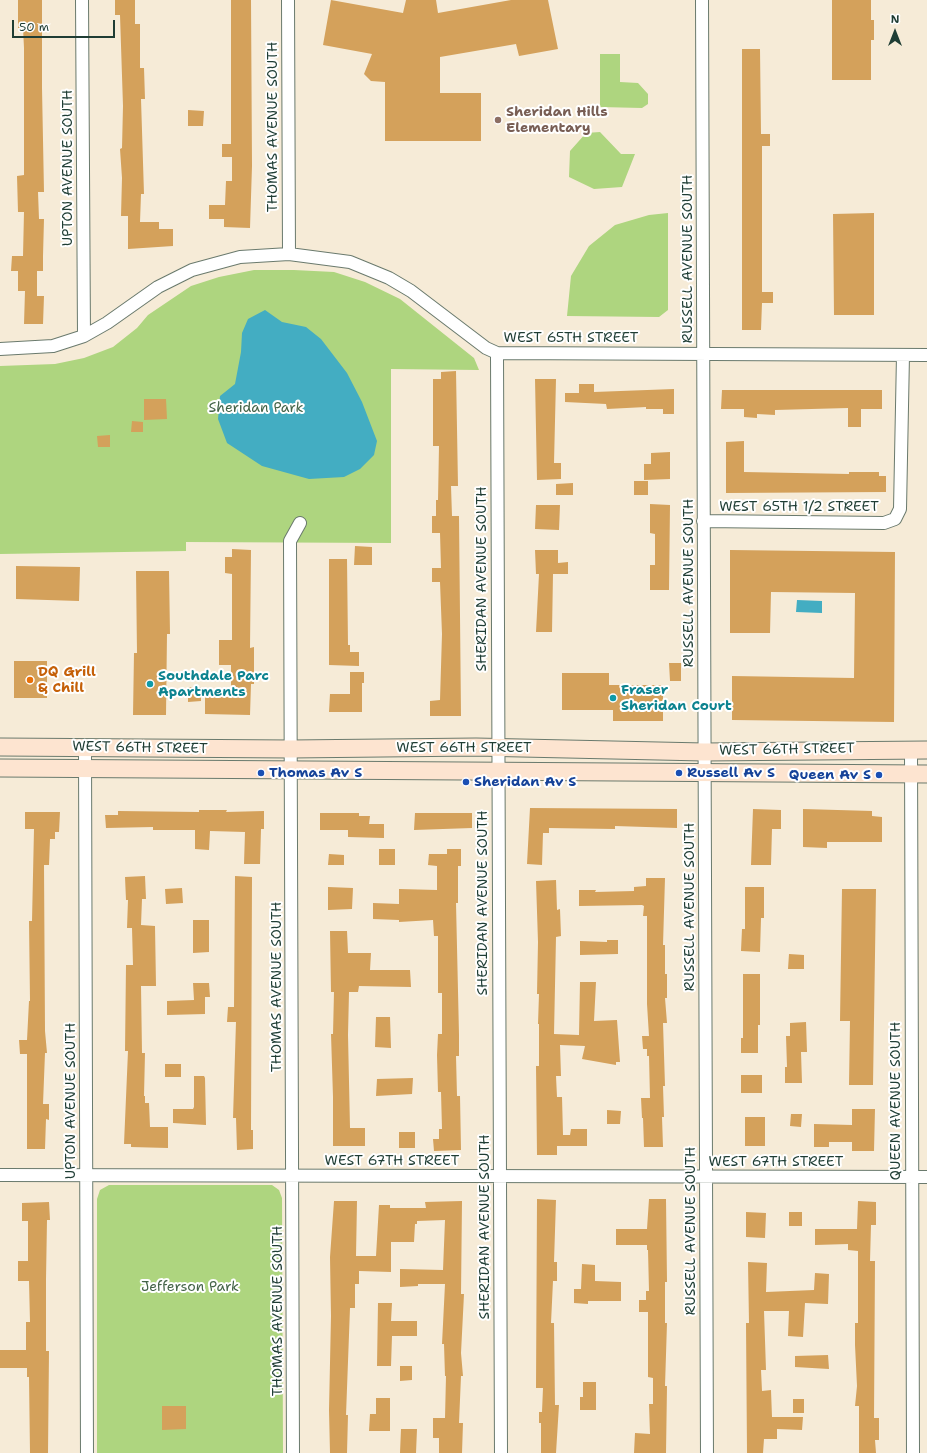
<!DOCTYPE html>
<html>
<head>
<meta charset="utf-8">
<style>
  body { margin:0 }
  #map { position:relative; width:927px; height:1453px; overflow:hidden; background:#f6ebd7; font-family:"Shantell Sans",sans-serif }
  canvas { display:block }
  .north { position:absolute; left:875px; top:12px; width:40px; height:40px; -webkit-text-stroke:3px #fff; paint-order:stroke; rotate:0deg; font-size:11px; font-weight:700; line-height:16px; text-align:center; color:#1f3d34 }
  .north::after { content:''; display:block; margin:auto; width:14px; height:18px; background:#1f3d34; clip-path:polygon(50% 0,100% 100%,50% 72%,0 100%) }
  .scale { position:absolute; left:12px; top:20px; width:103px; height:18px; box-sizing:border-box; border:2px solid #1f3d34; border-top:0; padding-left:5px; font-size:12px; line-height:14px; white-space:nowrap; color:#1f3d34; -webkit-text-stroke:3px #fff; paint-order:stroke }
</style>
</head>
<body>
<div id="map">
<canvas width="927" height="1453"></canvas>
<div class="north">N</div>
<div class="scale">50 m</div>
</div>
<script>
const g = document.querySelector('canvas').getContext('2d');
g.lineJoin = 'round';
function fill(path, color) { g.fillStyle = color; g.fill(path, 'evenodd'); }
const poly = rows => new Path2D(rows.map(r => 'M' + r).join(''));
function stroke(path, color, width, dash) { g.strokeStyle = color; g.lineWidth = width; g.lineCap = dash ? 'butt' : 'round'; g.setLineDash(dash || []); g.stroke(path); }
function write(font, color, halo, rows, align = 'center') {
  g.font = font + ' "Shantell Sans",sans-serif'; g.lineWidth = 4; g.setLineDash([]); g.textBaseline = 'middle'; g.strokeStyle = halo; g.fillStyle = color; for (const [text, x, y, turn = 0] of rows) {
    g.save(); g.translate(x, y); g.rotate((+turn || 0) * Math.PI / 180); g.textAlign = isNaN(turn) ? turn : align; if (halo) g.strokeText(text, 0, 0); g.fillText(text, 0, 0); g.restore();
  }
}
const green = poly([
  [600,54,620,54,620,82,638,83,648,94,648,104,642,108,600,107],
  [600,132,621,154,635,154,622,187,594,189,569,177,570,151,586,133],
  [668,213,668,310,659,317,567,316,571,276,589,246,615,225,649,215],
  [254,270,294,270,334,272,365,282,400,299,474,358,479,370,391,369,391,543,186,542,186,551,0,554,0,366,55,364,84,358,113,347,137,328,148,315,191,286,219,277],
  [109,1185,272,1185,279,1190,282,1198,283,1453,97,1453,97,1199,100,1190]
]);
const water = poly([
  [265,310,282,322,306,327,321,339,347,373,362,402,377,441,374,455,360,469,344,477,309,479,262,466,227,443,218,419,220,396,235,384,241,352,242,333,248,319],
  [797,600,822,601,822,613,796,612]
]);
const building = poly([
  [18,0,42,0,42,88,44,192,38,192,39,219,44,219,43,256,43,271,37,271,37,296,44,296,43,324,24,324,25,291,18,291,18,271,11,271,12,256,23,256,24,212,18,212,17,176,24,175,24,48,23,28,18,28],
  [115,0,135,0,135,24,140,24,140,68,144,68,145,99,141,99,144,194,141,194,140,222,159,222,159,229,173,229,173,246,128,249,128,216,121,216,122,178,120,149,122,148,123,106,120,15,115,15],
  [231,0,251,0,252,166,250,228,224,227,224,219,209,219,209,205,225,205,226,181,232,181,232,157,222,157,222,144,231,144],
  [331,0,403,13,406,0,436,0,438,13,511,0,548,0,558,49,519,56,516,44,440,57,440,93,481,93,481,141,385,141,385,82,371,81,364,74,372,54,323,45],
  [832,0,871,0,871,20,874,20,874,40,871,40,871,80,832,80],
  [742,49,760,49,761,134,770,134,770,146,762,146,762,292,773,292,773,303,762,303,761,330,742,330],
  [188,110,204,111,203,126,188,126],
  [874,213,874,315,834,315,833,214],
  [456,371,458,486,451,486,452,516,459,516,461,716,430,716,430,701,440,700,442,634,440,582,432,582,432,568,441,568,440,533,432,533,432,516,436,516,436,500,438,500,439,446,433,446,433,379,441,379,441,372],
  [535,379,556,379,554,463,561,463,561,479,537,480],
  [579,384,594,384,594,392,674,389,674,414,663,414,663,409,646,409,646,407,607,409,606,404,565,402,565,393,579,393],
  [722,390,882,390,882,409,861,409,861,427,848,427,848,408,775,410,775,415,757,414,757,418,744,417,744,409,721,409],
  [144,399,166,399,167,419,144,420],
  [132,421,143,422,143,432,131,432],
  [110,435,110,447,98,447,97,436],
  [744,441,744,472,849,474,849,472,879,472,879,476,886,476,886,492,726,493,726,442],
  [670,452,670,479,644,480,644,464,651,464,651,453],
  [634,481,648,481,648,495,634,495],
  [573,483,573,495,556,495,556,484],
  [650,504,670,505,669,590,650,590,650,565,655,565,655,534,650,533],
  [536,505,560,505,559,530,535,529],
  [355,546,372,547,372,565,354,565],
  [232,549,251,550,250,648,254,647,254,684,251,684,250,715,205,714,205,696,231,697,231,665,219,665,219,640,232,640,232,574,225,573,225,557,232,557],
  [535,550,558,550,558,563,568,562,568,574,553,574,552,632,536,632,539,574,536,574],
  [730,550,895,552,894,722,732,720,732,676,854,678,855,593,771,592,770,633,730,633],
  [329,559,347,559,348,645,350,645,350,652,359,652,359,666,329,665],
  [16,566,80,567,79,601,16,599],
  [136,571,169,571,170,634,167,634,166,715,133,715,134,653,137,653],
  [14,661,47,661,47,698,14,698],
  [669,663,681,663,681,681,670,681],
  [350,672,364,672,364,683,362,683,362,712,329,712,330,694,350,694],
  [562,673,609,673,609,685,663,685,663,721,613,721,613,710,562,710],
  [188,687,201,687,201,701,188,702],
  [530,808,677,809,677,828,615,826,615,829,549,828,549,833,543,833,542,865,527,864],
  [753,809,781,810,781,829,772,829,771,865,751,865],
  [803,809,872,811,872,816,882,817,882,842,827,842,827,848,803,847],
  [199,810,227,810,226,812,264,811,264,829,261,829,260,864,244,864,245,832,210,831,209,850,195,849,195,830,153,830,153,827,106,828,105,815,118,815,118,811,199,812],
  [25,812,60,812,59,832,55,832,55,839,50,839,49,865,44,865,45,1031,47,1053,45,1053,43,1104,49,1104,49,1120,46,1119,45,1149,27,1149,27,1054,20,1054,19,1040,27,1040,29,1001,30,1001,29,921,32,921,34,829,25,829],
  [320,813,359,813,359,816,370,816,369,824,384,824,384,838,348,837,348,830,320,830],
  [415,813,472,813,472,828,414,830],
  [379,849,395,849,395,865,379,865],
  [447,849,461,849,461,866,458,866,458,903,456,903,459,1035,459,1056,456,1056,457,1096,460,1096,461,1150,434,1151,433,1139,439,1139,439,1129,442,1129,441,1092,438,1092,437,1055,438,1034,442,1034,442,993,438,993,438,936,434,936,433,920,399,922,399,920,373,919,373,903,399,904,399,889,437,890,437,866,428,865,429,854,447,854],
  [329,854,344,855,344,865,328,865],
  [145,876,146,899,142,899,141,925,155,926,156,986,141,986,142,1053,145,1053,144,1096,145,1096,145,1103,149,1103,150,1127,168,1127,168,1148,131,1147,131,1144,124,1144,128,1051,125,1051,126,965,133,965,132,928,127,928,128,900,126,900,125,877],
  [235,876,252,877,251,1130,253,1130,253,1149,237,1150,236,1118,233,1118,236,1022,227,1022,228,1007,234,1007],
  [646,878,665,878,663,945,665,945,665,974,667,974,667,998,665,998,667,1023,663,1023,665,1086,663,1086,664,1117,662,1117,663,1147,644,1147,643,1118,642,1118,641,1098,650,1098,649,1056,647,1056,647,1049,643,1049,642,1036,649,1036,647,1004,647,916,643,916,644,906,642,905,579,906,579,890,596,890,595,892,634,891,634,887,646,886],
  [556,880,557,910,560,909,561,936,556,937,554,1034,579,1035,580,982,596,982,594,1021,617,1020,620,1062,616,1062,616,1065,582,1059,585,1046,560,1045,561,1076,556,1076,557,1097,562,1097,563,1135,570,1135,571,1129,587,1129,587,1146,557,1146,557,1155,537,1155,536,1066,539,1066,539,1024,538,1024,539,994,537,994,538,942,536,881],
  [328,887,353,888,352,909,328,910],
  [745,887,764,887,764,918,761,918,760,952,741,951,742,929,745,929],
  [182,888,183,903,166,904,165,889],
  [842,889,876,889,873,1085,849,1085,850,1021,840,1021],
  [193,920,209,920,209,952,193,953],
  [330,931,347,931,348,953,371,953,370,970,410,970,411,987,359,986,358,992,349,992,348,1035,350,1128,365,1128,365,1146,333,1146,333,1097,331,1034,333,1034,334,992,331,992],
  [607,940,618,940,618,954,580,955,580,941,607,942],
  [789,954,804,955,804,969,788,969],
  [743,974,760,974,760,1025,758,1025,758,1053,741,1053,741,1038,743,1038],
  [193,983,209,983,210,997,205,997,205,1014,167,1015,167,1001,194,1000],
  [376,1017,390,1017,391,1048,375,1047],
  [806,1022,807,1052,801,1052,802,1083,785,1083,785,1067,787,1067,786,1036,790,1036,790,1023],
  [165,1064,181,1064,181,1077,165,1077],
  [741,1075,762,1075,762,1093,741,1093],
  [194,1076,204,1076,205,1078,206,1125,173,1123,173,1109,193,1109,194,1107],
  [413,1078,412,1094,376,1096,377,1079],
  [852,1109,875,1109,874,1151,852,1151,852,1142,829,1142,829,1147,814,1147,814,1124,852,1125],
  [607,1110,621,1111,620,1124,607,1124],
  [791,1114,802,1114,801,1127,790,1126],
  [745,1117,765,1117,765,1146,745,1146],
  [399,1132,415,1132,415,1148,399,1148],
  [537,1199,556,1200,554,1262,557,1262,557,1281,553,1281,551,1323,554,1323,555,1405,559,1405,556,1453,541,1453,541,1423,539,1423,539,1412,542,1412,543,1388,536,1388],
  [649,1199,666,1199,667,1282,665,1282,665,1323,667,1323,665,1386,667,1386,666,1453,634,1453,635,1433,650,1434,649,1404,653,1404,653,1378,648,1377,648,1312,639,1312,639,1300,646,1300,646,1291,649,1291,648,1250,647,1250,647,1245,616,1245,616,1229,647,1229],
  [334,1201,357,1201,356,1256,376,1256,379,1205,390,1205,390,1208,426,1208,425,1202,462,1201,461,1294,464,1294,461,1353,463,1376,461,1376,459,1423,463,1423,462,1453,439,1453,439,1438,433,1438,433,1418,445,1418,446,1376,445,1376,444,1344,442,1344,445,1284,418,1284,418,1286,400,1287,400,1269,443,1270,445,1220,417,1221,417,1224,415,1224,414,1242,391,1242,391,1272,359,1271,359,1284,355,1284,355,1308,350,1308,346,1415,348,1415,347,1453,330,1453,329,1410,331,1316,330,1257],
  [858,1201,876,1202,876,1225,871,1225,870,1261,875,1261,874,1418,879,1418,879,1440,875,1440,876,1453,859,1453,859,1406,855,1406,857,1386,855,1345,855,1323,858,1323,858,1251,848,1250,848,1244,815,1245,815,1229,857,1229],
  [49,1202,50,1220,47,1220,46,1279,46,1351,49,1351,48,1453,30,1453,29,1377,27,1377,27,1368,0,1368,0,1350,26,1350,26,1322,30,1322,29,1281,18,1281,18,1261,28,1261,28,1221,22,1221,22,1203],
  [746,1212,766,1213,765,1238,746,1237],
  [789,1212,802,1212,802,1226,789,1226],
  [748,1262,767,1263,766,1292,814,1290,815,1273,829,1274,828,1304,805,1303,803,1337,788,1336,789,1311,764,1311,766,1370,761,1370,762,1391,771,1390,772,1417,803,1417,802,1430,777,1429,777,1439,764,1439,763,1453,747,1453,746,1323,749,1323],
  [582,1264,595,1265,595,1281,621,1282,621,1301,588,1301,588,1304,574,1303,574,1289,581,1289],
  [378,1303,392,1303,391,1321,417,1321,417,1336,392,1336,391,1366,377,1366],
  [828,1355,829,1369,795,1367,795,1356],
  [400,1366,412,1366,412,1380,400,1381],
  [583,1382,596,1382,596,1410,580,1410,580,1397,583,1397],
  [376,1398,390,1398,390,1431,369,1431,370,1414,376,1414],
  [793,1399,804,1399,804,1413,793,1413],
  [162,1406,186,1406,186,1429,162,1430],
  [401,1429,417,1429,416,1453,400,1453]
]);
const street = poly([
  [82,0,84,336],
  [288,0,289,254],
  [702,0,707,1453],
  [0,349,53,346,84,336,107,323,158,287,192,270,240,257,289,254,350,262,389,278,411,291,486,348,497,353,927,355],
  [497,353,501,1453],
  [703,521,884,523,895,519,900,509,903,355],
  [85,748,87,1453],
  [911,749,913,1453],
  [0,1175,927,1177],
  [293,1453,290,541,300,523]
]);
const secondary = poly([
  [0,747,291,749,476,747,704,752,927,750],
  [0,768,927,774]
]);
const markers = [
  [498,120,4,"#8d6e63"],
  [30,680,4,"#e8710a"],
  [150,684,4,"#0f9aa8"],
  [613,698,4,"#0f9aa8"],
  [261,773,4,"#1a4fb4"],
  [679,773,4,"#1a4fb4"],
  [879,775,4,"#1a4fb4"],
  [466,782,4,"#1a4fb4"]
];
const educationNames = [
  ["Sheridan Hills",506,112],
  ["Elementary",506,128]
];
const streetNames = [
  ["THOMAS AVENUE SOUTH",273,127,-90],
  ["UPTON AVENUE SOUTH",68,168,-90],
  ["RUSSELL AVENUE SOUTH",688,259,-90],
  ["WEST 65TH STREET",571,338],
  ["WEST 65TH 1/2 STREET",799,507],
  ["SHERIDAN AVENUE SOUTH",482,579,-90],
  ["RUSSELL AVENUE SOUTH",689,583,-90],
  ["WEST 66TH STREET",140,748,1],
  ["WEST 66TH STREET",464,748],
  ["WEST 66TH STREET",787,750,-1],
  ["SHERIDAN AVENUE SOUTH",483,903,-90],
  ["RUSSELL AVENUE SOUTH",690,907,-90],
  ["THOMAS AVENUE SOUTH",277,987,-90],
  ["UPTON AVENUE SOUTH",71,1101,-90],
  ["QUEEN AVENUE SOUTH",896,1101,-90],
  ["WEST 67TH STREET",392,1161],
  ["WEST 67TH STREET",776,1162],
  ["SHERIDAN AVENUE SOUTH",485,1227,-90],
  ["RUSSELL AVENUE SOUTH",691,1231,-90],
  ["THOMAS AVENUE SOUTH",278,1311,-90]
];
const parkNames = [
  ["Sheridan Park",256,408],
  ["Jefferson Park",190,1287]
];
const foodNames = [
  ["DQ Grill",38,672],
  ["& Chill",38,688]
];
const cultureNames = [
  ["Southdale Parc",158,676],
  ["Apartments",158,692],
  ["Fraser",621,690],
  ["Sheridan Court",621,706]
];
const transitNames = [
  ["Thomas Av S",269,773],
  ["Russell Av S",687,773],
  ["Queen Av S",871,775,"right"],
  ["Sheridan Av S",474,782]
];
fill(green, '#aed57f');
fill(water, '#43adc2');
fill(building, '#d4a15b');
stroke(street, '#6a7a6d', 14);
stroke(secondary, '#6a7a6d', 19);
stroke(street, '#fff', 12);
stroke(secondary, '#fde4d0', 17);
for (const [x, y, r, color] of markers) { const dot = new Path2D(); dot.arc(x, y, r, 0, 2 * Math.PI); g.fillStyle = color; g.fill(dot); stroke(dot, '#fff', 1.5); }
write('bold 14px', '#785e54', '#fff', educationNames, 'left');
write('14px', '#1f3d34', '#fff', streetNames);
write('14px', '#436347', '#fff', parkNames);
write('bold 14px', '#c56008', '#fff', foodNames, 'left');
write('bold 14px', '#0d838f', '#fff', cultureNames, 'left');
write('bold 14px', '#164399', '#fff', transitNames, 'left');
</script>
</body>
</html>
